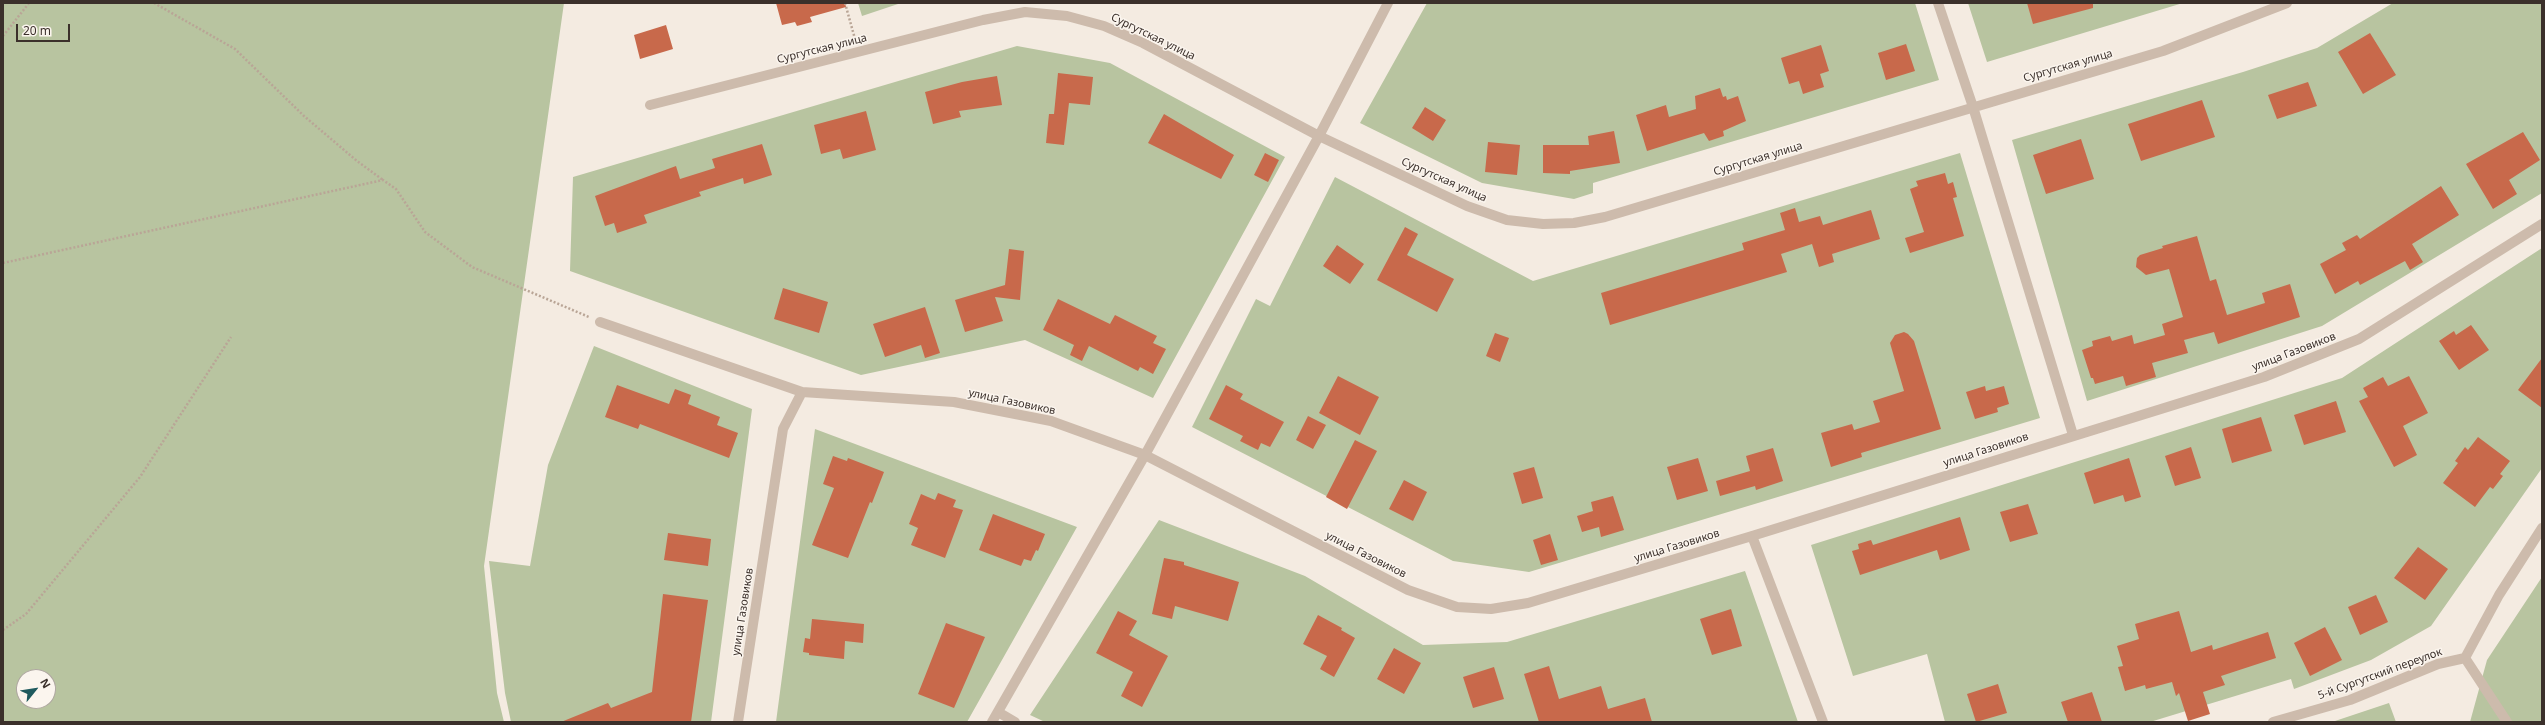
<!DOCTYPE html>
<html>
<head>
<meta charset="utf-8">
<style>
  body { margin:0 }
  #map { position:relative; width:2545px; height:725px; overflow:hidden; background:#f4ebe1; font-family:"Noto Sans",sans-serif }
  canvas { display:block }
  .frame { position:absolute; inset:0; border:4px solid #3b302b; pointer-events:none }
  .north { position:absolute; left:16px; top:669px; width:40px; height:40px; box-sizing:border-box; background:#fbf5ee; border:1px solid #aea6a0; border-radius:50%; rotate:60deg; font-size:11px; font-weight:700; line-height:16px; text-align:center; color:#3b302b }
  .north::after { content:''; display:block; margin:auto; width:14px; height:18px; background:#1f5a5e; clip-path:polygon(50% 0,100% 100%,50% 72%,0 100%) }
  .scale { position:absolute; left:16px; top:24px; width:54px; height:18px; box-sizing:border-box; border:2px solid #3b302b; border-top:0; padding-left:5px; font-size:12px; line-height:14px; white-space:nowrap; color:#3b302b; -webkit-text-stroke:3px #fbf5ee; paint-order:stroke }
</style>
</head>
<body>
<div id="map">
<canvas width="2545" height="725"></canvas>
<div class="frame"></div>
<div class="north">N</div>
<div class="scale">20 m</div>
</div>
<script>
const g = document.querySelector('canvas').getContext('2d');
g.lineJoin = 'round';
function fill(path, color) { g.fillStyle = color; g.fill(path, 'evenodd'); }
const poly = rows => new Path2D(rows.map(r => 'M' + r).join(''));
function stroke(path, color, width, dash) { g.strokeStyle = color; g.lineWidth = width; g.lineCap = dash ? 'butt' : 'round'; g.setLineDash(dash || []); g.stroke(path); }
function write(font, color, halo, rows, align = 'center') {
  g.font = font + ' "Noto Sans",sans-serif'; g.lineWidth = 3; g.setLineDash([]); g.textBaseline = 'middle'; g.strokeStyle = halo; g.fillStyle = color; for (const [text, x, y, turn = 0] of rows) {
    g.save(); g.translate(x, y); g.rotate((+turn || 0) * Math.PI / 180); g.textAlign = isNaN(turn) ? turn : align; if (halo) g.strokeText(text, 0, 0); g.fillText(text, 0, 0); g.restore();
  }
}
const green = poly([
  [3,3,564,3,484,566,497,693,504,722,3,722],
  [24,677,48,677,48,701,24,701],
  [858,3,901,3,862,16],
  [1427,3,1915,3,1939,80,1593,183,1593,193,1574,199,1482,183,1360,123],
  [1968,3,2183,3,1987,62],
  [2393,3,2542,3,2542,193,2322,326,2087,401,2012,140,2243,72,2317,48],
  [1017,46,1110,63,1285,157,1153,398,1025,340,861,375,570,271,573,177],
  [1960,153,2040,418,1529,572,1453,561,1192,427,1256,299,1270,306,1335,177,1533,281],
  [2542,248,2542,468,2431,626,2371,660,2294,689,2291,679,2150,722,1945,722,1927,654,1853,676,1811,545,2342,378],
  [594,346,752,409,711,722,511,722,505,693,489,561,530,566,548,465],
  [815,429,1077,527,967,722,776,722],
  [1159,520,1305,576,1423,645,1507,642,1745,571,1798,722,1045,722,1030,715],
  [2542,577,2542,722,2470,722,2487,660],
  [2389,703,2396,722,2332,722]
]);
const building = poly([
  [776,3,845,3,846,7,810,17,812,22,797,26,795,22,782,25],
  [2027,3,2093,3,2093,8,2033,24],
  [666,25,673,49,640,59,634,35],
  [2370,33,2396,75,2363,94,2338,52],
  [1906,44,1915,71,1886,80,1878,53],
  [1821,45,1829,71,1820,74,1824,87,1803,94,1799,81,1789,84,1781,58],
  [1058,73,1093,77,1090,105,1069,103,1064,145,1046,143,1049,114,1054,114],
  [997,76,1002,105,959,111,961,117,933,124,925,92,962,82],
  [2308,82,2317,106,2277,119,2268,95],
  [1720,88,1723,97,1726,96,1727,100,1738,96,1746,121,1723,131,1724,136,1709,141,1704,133,1647,151,1636,115,1666,105,1669,117,1696,109,1695,96],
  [2202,100,2215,137,2141,161,2128,124],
  [1425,107,1446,120,1433,141,1412,128],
  [866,111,876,150,843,159,840,149,821,154,814,125],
  [1164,114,1234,155,1221,179,1148,143],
  [1614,131,1620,163,1570,171,1570,174,1543,173,1543,145,1589,145,1588,136],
  [2523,132,2540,160,2509,180,2517,194,2493,209,2466,164],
  [2081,139,2094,179,2046,194,2033,155],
  [1488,142,1520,145,1517,175,1485,172],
  [762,144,772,175,744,184,743,178,699,192,701,196,644,215,647,223,617,233,614,223,605,226,595,196,676,166,680,179,715,168,712,159],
  [1265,153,1279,160,1268,182,1254,175],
  [1945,173,1948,184,1953,182,1957,197,1953,198,1964,236,1910,253,1905,238,1924,232,1910,189,1918,186,1916,181],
  [2441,186,2459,215,2412,244,2423,262,2410,270,2405,261,2360,285,2358,281,2335,294,2320,264,2346,250,2342,243,2357,235,2360,239],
  [1795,208,1799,222,1820,216,1823,225,1871,210,1880,239,1832,254,1834,262,1819,267,1812,244,1781,254,1787,272,1610,325,1601,293,1744,250,1742,243,1785,230,1780,213],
  [1405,227,1418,234,1407,255,1454,279,1437,312,1377,280],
  [2197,236,2210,281,2216,279,2227,315,2265,303,2262,293,2290,284,2300,317,2218,344,2214,332,2184,340,2188,353,2152,363,2156,377,2126,386,2123,376,2095,384,2093,378,2091,378,2082,350,2093,346,2092,341,2110,336,2112,341,2132,335,2134,344,2165,335,2162,324,2183,317,2169,269,2146,275,2136,267,2137,258,2140,255,2163,248,2162,246],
  [1337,245,1364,264,1350,284,1323,266],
  [1009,249,1024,251,1020,300,995,297,1003,321,965,332,955,300,1005,285],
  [783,288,828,302,819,333,774,319],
  [1058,299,1110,324,1115,315,1157,336,1153,343,1166,349,1153,374,1140,367,1138,371,1089,346,1082,361,1070,355,1074,345,1043,330],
  [925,307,940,353,925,358,921,345,885,357,873,324],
  [2471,325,2489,350,2459,370,2439,341,2454,331,2456,335],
  [1904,332,1908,334,1914,341,1941,429,1861,453,1862,457,1831,467,1821,433,1852,424,1854,430,1880,422,1873,401,1904,391,1890,343,1895,335],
  [1495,333,1509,338,1500,362,1486,356],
  [2542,358,2542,408,2518,390],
  [1338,376,1379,397,1360,435,1319,413],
  [2409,376,2428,413,2403,426,2417,455,2394,467,2359,401,2368,397,2363,388,2383,377,2388,386],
  [617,385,669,404,675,389,691,395,688,404,720,417,717,425,738,433,729,458,640,424,638,429,605,417],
  [1226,385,1243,394,1240,399,1284,422,1270,447,1261,443,1258,450,1240,441,1243,436,1209,419],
  [1985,386,1986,391,2004,386,2009,404,1997,408,1998,412,1975,419,1966,392],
  [2336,401,2346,432,2304,445,2294,415],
  [1308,416,1326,425,1313,449,1296,440],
  [2261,417,2272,451,2232,463,2222,429],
  [2478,437,2510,461,2500,474,2503,476,2493,489,2490,487,2475,507,2443,483,2458,463,2455,461,2465,447,2468,450],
  [1355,440,1377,451,1347,509,1326,497],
  [2191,447,2201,478,2175,486,2165,456],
  [1773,448,1783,481,1756,490,1755,486,1720,496,1716,481,1750,471,1746,456],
  [833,456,847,461,848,458,884,472,872,503,870,502,848,558,812,545,834,488,823,484],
  [1698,458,1708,491,1677,500,1667,467],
  [2129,458,2141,497,2125,502,2123,495,2094,504,2084,473],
  [1534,467,1543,498,1522,504,1513,473],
  [1404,480,1427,492,1413,521,1389,509],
  [938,493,956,500,953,507,963,510,945,558,911,545,918,528,909,524,921,494,935,500],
  [1613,496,1624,530,1601,537,1599,527,1582,532,1577,516,1593,511,1591,502],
  [2028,504,2038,534,2010,542,2000,512],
  [993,514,1045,534,1038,551,1036,550,1031,561,1024,559,1021,566,979,550],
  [1960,517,1970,550,1940,560,1937,550,1860,575,1852,551,1859,549,1858,544,1871,540,1873,545],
  [668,533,711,539,708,566,664,560],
  [1550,534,1558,560,1541,565,1533,540],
  [2418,547,2448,569,2425,600,2394,578],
  [1164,558,1184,562,1184,565,1239,582,1228,621,1175,606,1172,619,1152,614],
  [663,594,708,600,691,722,561,722,608,703,611,708,652,692],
  [2376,595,2388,622,2360,635,2348,607],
  [1731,609,1742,646,1712,655,1700,619],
  [1118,611,1137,621,1129,635,1168,656,1142,707,1121,696,1133,672,1096,653],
  [2179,611,2191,652,2212,645,2213,650,2268,632,2276,658,2221,676,2225,685,2203,692,2210,714,2188,721,2179,693,2176,696,2172,682,2146,689,2145,685,2125,691,2118,667,2123,666,2117,646,2139,639,2135,624],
  [1318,615,1342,628,1341,630,1355,638,1334,677,1320,669,1327,656,1303,644],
  [812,619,864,624,863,643,845,641,844,659,809,655,809,653,803,652,805,638,810,639],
  [946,623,985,637,954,708,918,694],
  [2325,627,2342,660,2310,676,2294,643],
  [1394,648,1421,663,1404,694,1377,679],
  [1549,666,1559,699,1601,686,1608,709,1645,698,1652,722,1539,722,1524,674],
  [1494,667,1504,699,1473,708,1463,677],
  [1998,684,2007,713,1976,722,1967,694],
  [2092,692,2102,722,2068,722,2061,702]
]);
const path = poly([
  [154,3,235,49,304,116,357,161,383,180],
  [845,3,855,39],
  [3,36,29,3],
  [3,263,383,180,396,189,425,232,472,267,589,317],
  [3,630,26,614,140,477,231,337]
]);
const minor = poly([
  [1938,3,1973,107,2073,435],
  [650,105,983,20,1025,12,1067,16,1104,26,1143,43,1319,136,1467,206,1507,220,1543,224,1574,223,1605,217,2163,51,2287,3],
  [600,322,802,392,954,402,1051,421,1145,455,1408,590,1457,607,1491,609,1528,603,1752,536,2264,377,2359,339,2542,224],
  [1752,536,1823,722],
  [2465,658,2507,722],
  [998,712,1015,722],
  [738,722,783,429,802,392],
  [992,722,1145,455,1319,136,1388,3],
  [2273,722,2350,700,2438,664,2465,658,2499,595,2542,528]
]);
const streetNames = [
  ["Сургутская улица",1153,37,26],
  ["Сургутская улица",822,49,-14],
  ["Сургутская улица",2068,66,-16],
  ["Сургутская улица",1758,159,-17],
  ["Сургутская улица",1444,180,24],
  ["улица Газовиков",2294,352,-21],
  ["улица Газовиков",1012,402,12],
  ["улица Газовиков",1986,450,-18],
  ["улица Газовиков",1677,546,-17],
  ["улица Газовиков",1366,555,27],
  ["улица Газовиков",743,612,-81],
  ["5-й Сургутский переулок",2380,674,-20]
];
fill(green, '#b8c4a0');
fill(building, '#c8694b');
stroke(path, '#b9a596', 2.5, [2, 2]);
stroke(minor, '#cdbbac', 10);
write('11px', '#3b302b', '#fbf5ee', streetNames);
</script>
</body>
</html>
